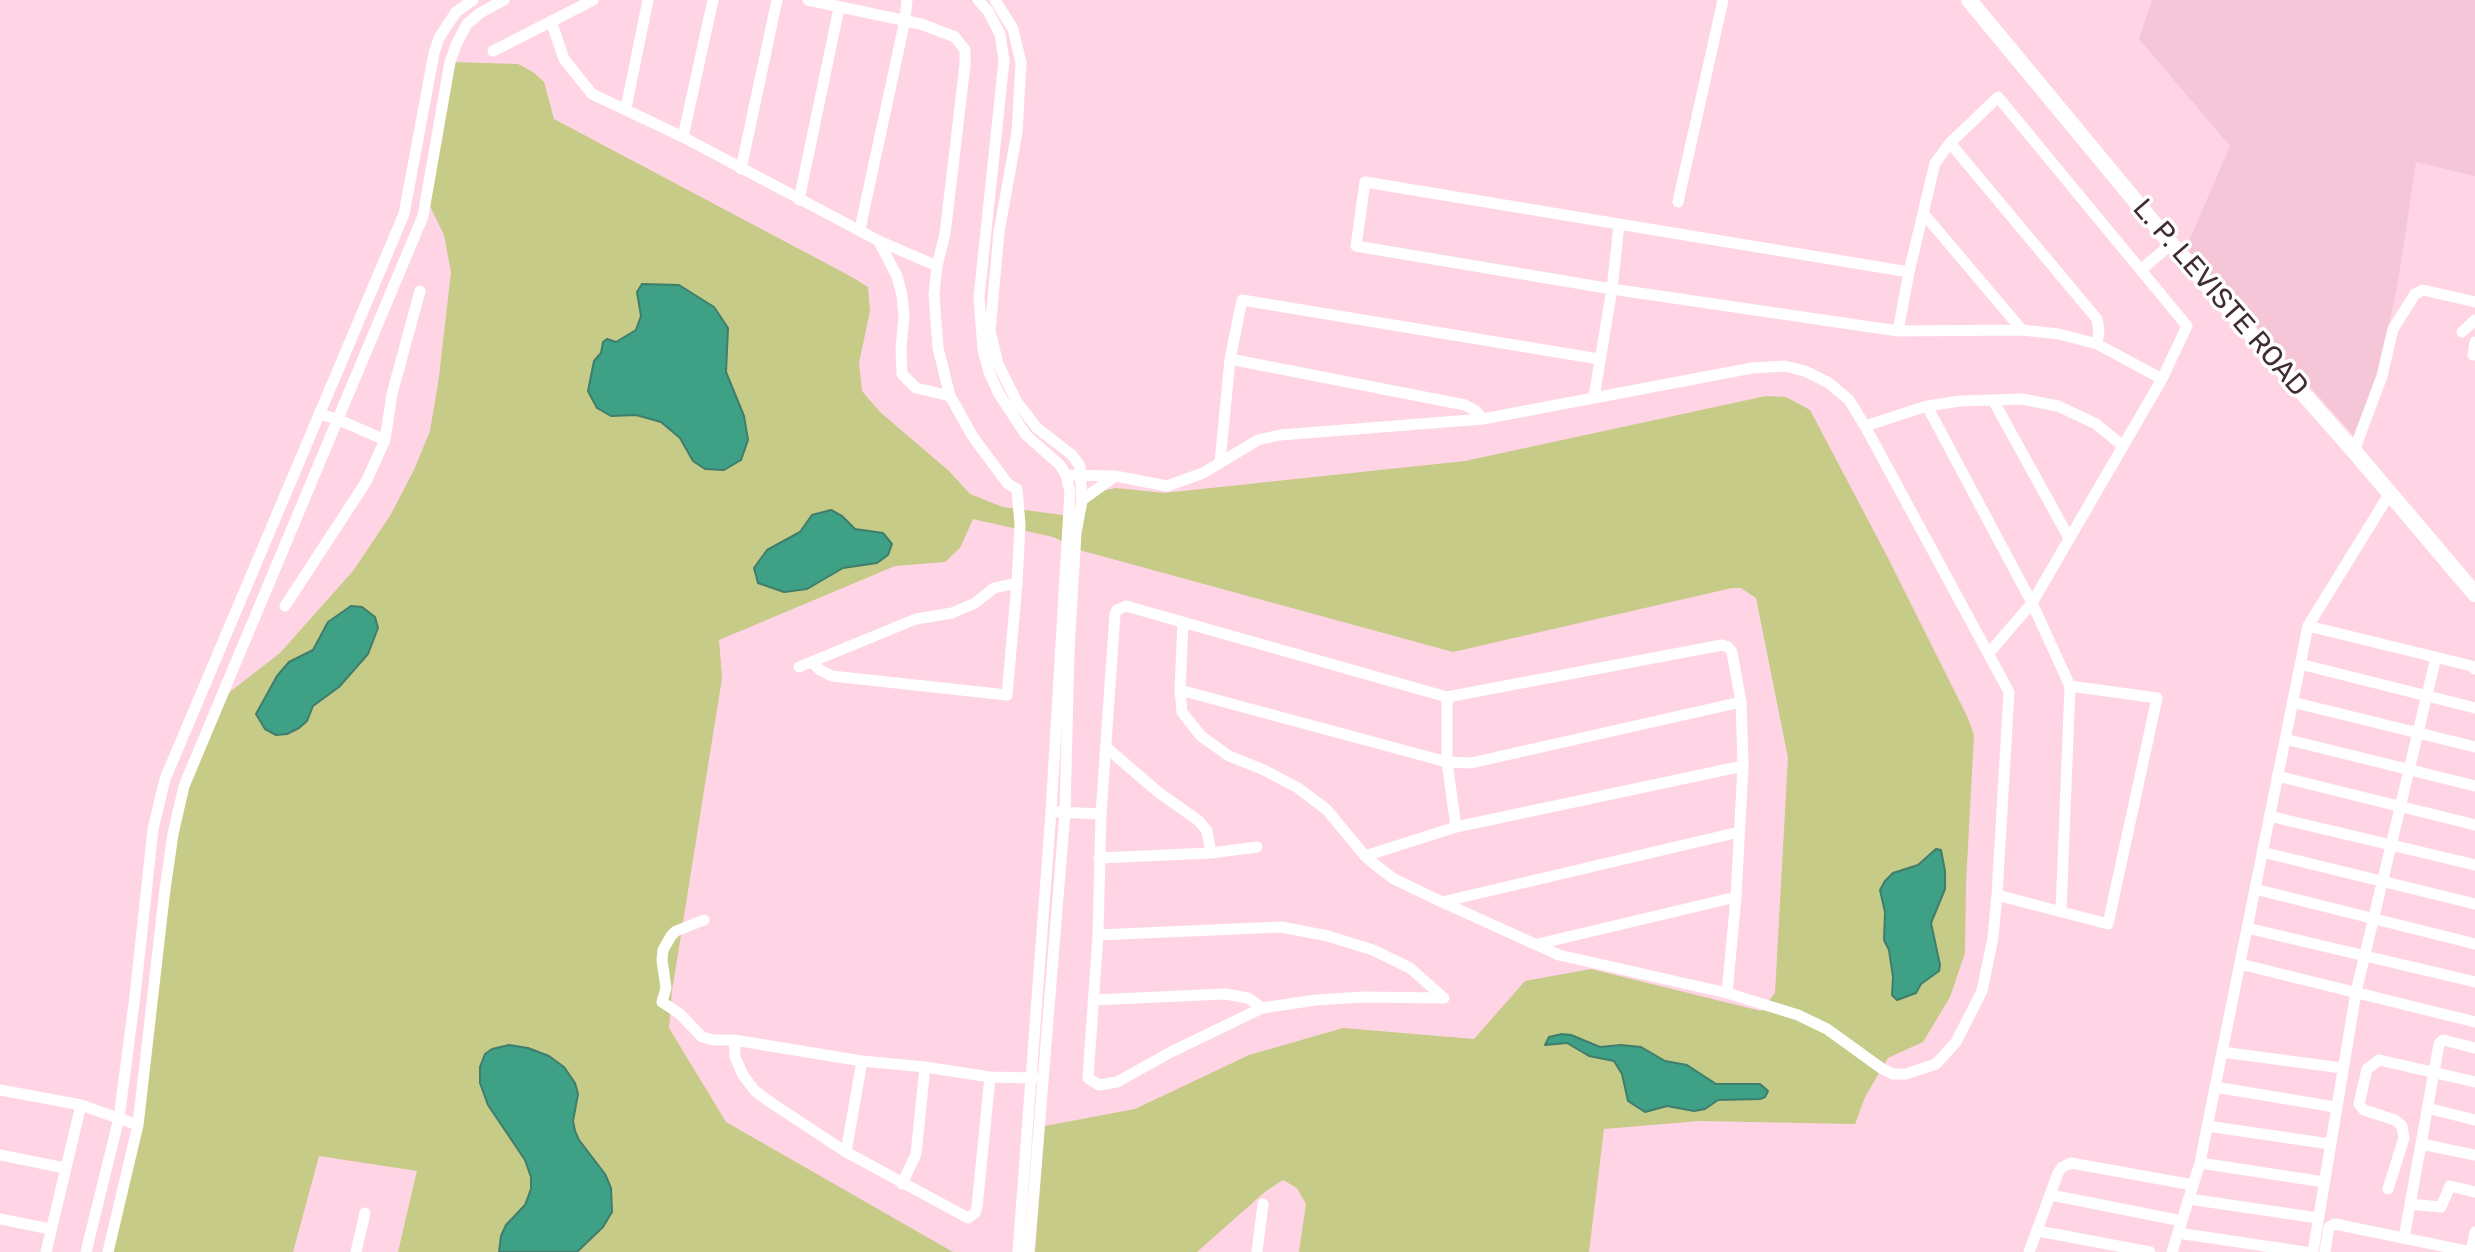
<!DOCTYPE html>
<html>
<head>
<meta charset="utf-8">
<style>
  body { margin:0 }
  canvas { display:block; background:#ffd4e5 }
</style>
</head>
<body>
<canvas width="2475" height="1252"></canvas>
<script>
const g = document.querySelector('canvas').getContext('2d');
g.lineJoin = 'round';
function fill(path, color) { g.fillStyle = color; g.fill(path, 'evenodd'); }
const poly = rows => new Path2D(rows.map(r => 'M' + r).join(''));
function stroke(path, color, width, dash) { g.strokeStyle = color; g.lineWidth = width; g.lineCap = dash ? 'butt' : 'round'; g.setLineDash(dash || []); g.stroke(path); }
function write(font, color, halo, rows, align = 'center') {
  g.font = font + ' Rubik,sans-serif'; g.lineWidth = 7; g.setLineDash([]); g.textBaseline = 'middle'; g.strokeStyle = halo; g.fillStyle = color; for (const [text, x, y, turn = 0] of rows) {
    g.save(); g.translate(x, y); g.rotate((+turn || 0) * Math.PI / 180); g.textAlign = isNaN(turn) ? turn : align; if (halo) g.strokeText(text, 0, 0); g.fillText(text, 0, 0); g.restore();
  }
}
const built = poly([
  [2152,0,2475,0,2475,176,2416,162,2398,282,2379,375,2356,438,2186,248,2230,146,2139,39]
]);
const green = poly([
  [452,62,518,64,533,72,544,82,554,119,850,276,868,287,870,311,859,363,862,391,880,412,949,471,970,494,1003,507,1084,518,1087,504,1096,492,1116,488,1164,493,1465,461,1766,396,1786,397,1810,410,1887,556,1967,716,1974,735,1966,883,1965,953,1950,997,1923,1042,1888,1058,1865,1097,1855,1124,1699,1121,1604,1129,1589,1252,1299,1252,1306,1204,1297,1188,1283,1180,1266,1191,1197,1252,1035,1252,1045,1126,1135,1109,1249,1055,1343,1028,1474,1039,1525,981,1591,969,1761,1011,1775,993,1788,758,1756,598,1741,588,1732,588,1453,652,1083,551,1053,537,973,519,960,548,945,562,895,566,719,640,722,678,672,991,669,1028,726,1122,953,1252,398,1252,417,1171,319,1156,293,1252,111,1252,157,987,183,798,222,698,280,653,353,571,390,516,414,470,430,431,439,377,451,272,444,235,427,200]
]);
const water = poly([
  [642,284,679,285,714,307,728,328,726,372,744,416,748,440,741,460,724,470,705,469,693,461,680,438,661,422,636,415,611,416,597,408,588,391,594,361,601,353,603,342,607,339,616,342,636,330,641,316,637,292,642,284],
  [831,510,842,516,855,529,883,533,892,544,888,555,877,563,843,568,807,589,784,592,758,583,754,568,767,550,800,532,812,515,831,510],
  [351,606,362,607,375,617,378,628,368,654,339,687,313,706,307,721,299,728,287,734,276,735,265,729,256,714,277,676,289,662,313,650,328,622,351,606],
  [1936,849,1941,850,1945,871,1945,889,1931,923,1940,965,1939,971,1921,984,1916,993,1897,1000,1892,995,1893,977,1889,950,1884,940,1885,912,1880,890,1885,881,1893,873,1918,865,1936,849],
  [1562,1034,1571,1035,1600,1047,1621,1045,1641,1047,1665,1061,1687,1065,1716,1084,1760,1084,1768,1091,1765,1097,1760,1099,1718,1100,1705,1109,1694,1111,1667,1106,1645,1112,1628,1101,1622,1074,1614,1061,1589,1056,1567,1043,1545,1045,1549,1037,1562,1034],
  [509,1045,528,1048,549,1056,564,1067,575,1083,578,1094,573,1121,575,1131,579,1140,605,1174,611,1188,612,1212,603,1227,577,1252,499,1252,501,1236,506,1225,525,1205,531,1189,531,1177,525,1160,488,1105,480,1083,480,1067,485,1054,492,1049,509,1045]
]);
const minor = poly([
  [808,0,921,24,955,37,965,50,965,65,945,234,937,266,934,294,938,348,950,396,973,437,1008,484,1017,489,1020,525,1017,583,1007,695,832,676,820,670,812,662],
  [978,0,988,11,1000,34,1004,61,979,297,983,350,989,372,999,394,1026,435,1060,465,1066,475,1070,492,1051,812,1018,1252],
  [995,0,1013,29,1021,63,1017,132,999,232,990,331,998,364,1017,402,1037,428,1072,455,1080,466,1082,500,1076,533,1069,650,1065,812,1029,1252],
  [551,21,564,59,592,94,683,137,879,241,937,266],
  [493,51,593,0],
  [626,108,648,0],
  [683,137,713,0],
  [1950,143,2097,319,2099,331,2097,344],
  [741,169,777,0],
  [799,200,839,8],
  [1678,202,1723,0],
  [1923,213,2022,330],
  [860,229,905,20,907,0],
  [879,242,897,276,902,295,904,316,901,349,902,374,916,388,950,396],
  [2141,270,2171,244],
  [1909,272,1365,182,1356,246,1612,289,1898,331,2022,330,2059,334,2097,344,2162,379],
  [1898,331,1909,272,1935,163,1950,143,1998,97,2187,326,2162,379,2032,603,1989,653],
  [2462,332,2475,320],
  [2473,355,2475,342],
  [1230,359,1465,405,1476,411,1483,419],
  [1594,397,1612,289,1619,225],
  [1993,400,2069,538],
  [1927,406,2032,603,2070,686,2061,912],
  [319,414,337,419,385,440],
  [1865,426,1927,406,1960,401,2022,399,2058,406,2096,424,2123,446],
  [2354,451,2382,376,2393,329,2415,294,2423,290,2475,302],
  [1220,463,1230,359,1242,300,1599,359],
  [1066,475,1115,476,1167,486,1203,473,1258,440,1280,435,1483,419,1752,368,1784,366,1805,371,1829,383,1849,400,1865,426,2009,692,1997,895,1993,938,1982,991,1956,1042,1936,1064,1906,1074,1893,1074,1881,1068,1827,1029,1798,1015,1727,993,1559,955,1442,902,1394,879,1378,867,1365,856,1327,810,1298,788,1264,770,1229,756,1201,736,1182,712,1180,690,1183,622],
  [1082,500,1114,477],
  [285,606,366,482,385,440,392,394,420,291],
  [2308,626,2472,666,2475,669],
  [2300,664,2475,708],
  [799,667,916,619,952,613,975,603,994,588,1017,583],
  [1180,690,1447,762,1471,763,1741,702],
  [1447,697,1447,762,1456,827],
  [2292,702,2475,747],
  [2285,739,2475,786],
  [1107,748,1158,792,1199,821,1207,831,1211,853],
  [2277,776,2475,825],
  [1058,812,1101,814],
  [2269,816,2475,865],
  [2262,852,2475,904],
  [1365,856,1456,827,1743,766],
  [1099,858,1211,853,1257,847],
  [2255,889,2475,944],
  [1997,895,2108,924,2157,698,2070,686],
  [1442,902,1739,832],
  [704,920,676,931,671,936,663,950,662,960,666,988,662,1002,680,1014,702,1037,713,1040,734,1040,862,1061,925,1067,990,1077,1035,1078],
  [2247,928,2475,982],
  [1098,935,1281,927,1328,936,1373,950,1410,968,1444,998],
  [1538,944,1736,897],
  [2240,964,2475,1022],
  [1444,998,1363,997,1316,1000,1262,1008,1171,1052,1117,1082,1099,1085,1088,1078,1098,935,1101,814,1115,614,1117,610,1126,606,1447,697,1722,645,1728,647,1732,652,1741,702,1743,766,1736,897,1727,993],
  [1093,1000,1225,994,1248,998,1262,1008],
  [734,1040,735,1057,743,1075,755,1091,770,1102,846,1152,968,1218,975,1213,977,1207,990,1077],
  [2222,1052,2342,1068],
  [2215,1087,2308,626,2390,493],
  [0,1090,81,1105,138,1125],
  [2427,1108,2475,1120],
  [2207,1126,2330,1144],
  [2421,1144,2475,1155],
  [846,1152,862,1061],
  [0,1155,65,1168],
  [2200,1163,2324,1182],
  [902,1184,916,1154,925,1067],
  [2388,1189,2404,1138,2402,1126,2395,1120,2364,1110,2359,1104,2367,1069,2379,1060,2475,1082],
  [2051,1195,2182,1221],
  [2189,1199,2318,1218],
  [2410,1204,2441,1207,2450,1186,2475,1192],
  [0,1219,50,1229],
  [2038,1231,2150,1252],
  [2178,1233,2305,1252],
  [2404,1238,2439,1044,2443,1040,2475,1048],
  [46,1252,81,1105],
  [86,1252,119,1118,135,996,153,829,165,779,404,214,434,53,439,38,456,12,473,0],
  [108,1252,138,1125,165,889,173,834,184,786,423,216,450,62,456,45,467,24,480,13,504,0],
  [356,1252,365,1213],
  [1257,1252,1263,1204],
  [2029,1252,2058,1173,2062,1167,2071,1163,2193,1185],
  [2172,1252,2200,1163,2215,1087,2335,1107],
  [2313,1252,2356,992,2436,657],
  [2325,1252,2329,1227,2335,1224,2471,1252],
  [2471,1252,2475,1232]
]);
const secondary = poly([
  [1969,0,2171,244,2354,451,2475,594]
]);
const streetNames = [
  ["L. P. LEVISTE ROAD",2220,298,49]
];
fill(built, '#f5c5d8');
fill(green, '#c6cb87');
fill(water, '#3ea085');
stroke(water, '#3f7d6d', 2);
stroke(minor, '#fff', 11);
stroke(secondary, '#fff', 16);
write('28px', '#412c35', '#fff', streetNames);
</script>
</body>
</html>
